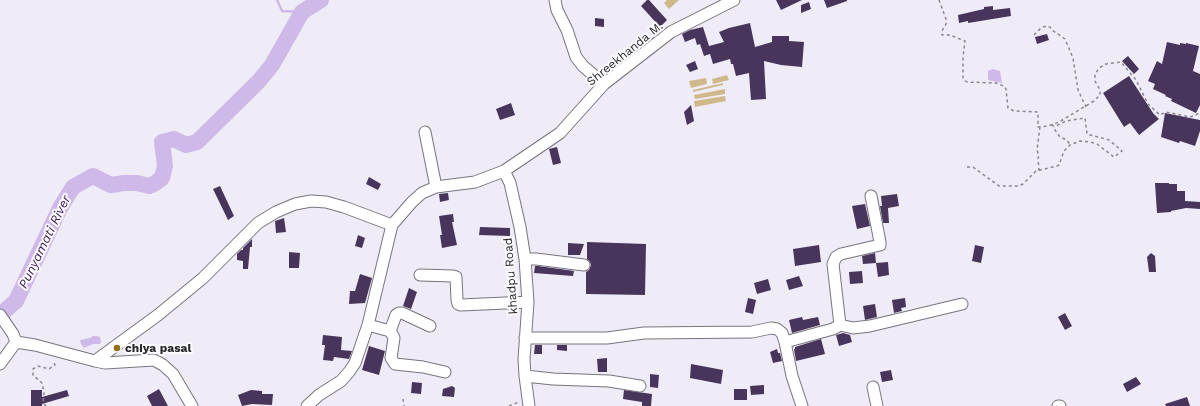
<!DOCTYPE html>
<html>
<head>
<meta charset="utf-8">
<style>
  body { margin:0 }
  canvas { display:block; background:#f0ecf7 }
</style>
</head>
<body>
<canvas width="1200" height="406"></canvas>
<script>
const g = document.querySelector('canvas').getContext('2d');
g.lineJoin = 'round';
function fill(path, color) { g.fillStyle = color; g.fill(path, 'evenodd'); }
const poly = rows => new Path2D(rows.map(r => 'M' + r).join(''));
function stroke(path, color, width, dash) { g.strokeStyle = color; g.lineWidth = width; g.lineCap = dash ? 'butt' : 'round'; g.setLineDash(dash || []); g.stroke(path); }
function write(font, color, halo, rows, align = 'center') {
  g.font = font + ' "Work Sans",sans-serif'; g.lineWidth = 4; g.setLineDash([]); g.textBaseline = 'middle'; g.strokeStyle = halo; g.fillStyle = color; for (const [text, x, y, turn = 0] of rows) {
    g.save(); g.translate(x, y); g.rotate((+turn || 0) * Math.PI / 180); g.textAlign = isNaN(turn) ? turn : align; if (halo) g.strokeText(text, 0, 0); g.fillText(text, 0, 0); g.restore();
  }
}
const green = poly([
  [667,0,679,0,669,9,664,3],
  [727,75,729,80,713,84,712,79],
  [706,78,707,84,691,88,689,81],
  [723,83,723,85,693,92,693,90],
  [725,89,725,94,695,99,694,95],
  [725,96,726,101,695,107,694,101]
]);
const water = poly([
  [993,69,1000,71,1002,83,988,80,988,71],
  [93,336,97,336,100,337,101,341,100,344,93,344,84,348,81,344,80,340,90,338]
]);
const stream = poly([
  [277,0,282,11,302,12]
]);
const river = poly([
  [0,315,16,301,60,208,73,187,93,176,111,185,124,183,137,183,149,186,154,184,162,178,165,166,162,142,174,139,186,145,197,142,258,82,272,65,302,12,321,0]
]);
const building = poly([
  [647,0,649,0,667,20,660,27,641,6],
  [776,0,802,0,781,10],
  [824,0,847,0,847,1,827,8],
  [809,2,811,9,801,13,801,5],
  [993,6,993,10,1010,8,1011,16,968,23,968,21,959,23,958,15,984,9,984,7],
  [595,18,604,19,604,27,595,26],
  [750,23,755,47,772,42,772,36,789,36,789,41,804,42,802,67,781,65,764,61,766,99,751,100,749,73,736,76,733,64,731,64,730,59,713,64,710,54,704,56,700,44,697,45,695,38,685,42,682,34,690,30,703,27,709,46,724,42,719,32,729,28],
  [1047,34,1049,40,1037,44,1035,37],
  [1167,42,1180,45,1180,43,1186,44,1186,43,1199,46,1193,71,1200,74,1200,105,1196,113,1171,101,1172,99,1165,96,1166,95,1153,89,1155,84,1148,81,1157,61,1162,64],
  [1128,56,1139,69,1134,74,1122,61],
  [695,61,698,69,690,72,686,65],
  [1129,76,1153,113,1159,119,1139,135,1130,123,1124,127,1103,93],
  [511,103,515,115,500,120,496,109],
  [691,105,694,121,687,125,684,112],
  [1165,113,1200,120,1200,131,1195,146,1180,141,1179,143,1161,137],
  [557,147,561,163,553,165,549,149],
  [369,177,381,184,378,190,366,184],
  [1155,183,1169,183,1169,184,1177,184,1177,191,1185,191,1185,201,1200,202,1200,209,1186,208,1171,211,1171,212,1157,213],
  [220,186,234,216,228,220,213,189],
  [448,193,449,200,440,202,439,194],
  [897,194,899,206,888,208,889,223,883,223,880,206,882,206,881,196],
  [865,204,870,226,857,229,852,206],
  [453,214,454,222,452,222,457,245,442,248,440,235,442,235,439,216],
  [284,218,286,232,276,233,275,221],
  [480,227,510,228,510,236,479,235],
  [358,235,365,238,362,248,355,246],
  [252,239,252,247,250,247,248,269,243,269,243,261,237,260,237,254,241,250,243,250,243,248],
  [587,242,646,244,645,295,586,294,586,272,589,270,591,265,590,262,587,259],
  [568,243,584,244,580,255,568,255],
  [819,245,821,262,795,266,793,249],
  [975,245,984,247,981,263,972,261],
  [289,252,300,253,299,268,289,268],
  [875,253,876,263,863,264,862,256],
  [1151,253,1155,256,1156,272,1149,272,1147,257],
  [888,262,889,275,878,277,876,263],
  [535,266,538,266,574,271,573,276,534,273],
  [862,271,863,283,850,284,849,272],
  [360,274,372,278,365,303,349,304,350,291,355,291],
  [799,276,803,286,789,290,786,280],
  [768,279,771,290,757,294,754,283],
  [409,288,417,292,411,309,403,306],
  [748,298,756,300,753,314,745,312],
  [905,298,906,307,901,308,902,311,894,313,892,300],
  [875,304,877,317,865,320,863,306],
  [1065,313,1072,326,1065,330,1058,317],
  [802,317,803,320,818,317,820,325,792,333,789,320],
  [843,333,850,335,852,342,839,346,836,335],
  [323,335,342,337,341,350,352,351,349,359,334,357,333,361,323,360,325,345,322,345],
  [821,339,825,354,796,361,794,349,795,349,795,347],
  [535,345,542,345,542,354,534,354],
  [557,345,567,345,567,351,557,350],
  [369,346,385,351,379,375,362,370],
  [777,349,778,353,780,353,782,361,773,363,770,352],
  [607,358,607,372,598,372,597,359],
  [691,364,723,370,721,384,690,378],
  [891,370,893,380,882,382,880,372],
  [650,374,659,375,658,388,650,387],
  [1136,377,1141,384,1127,392,1123,384],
  [412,382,422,383,421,394,411,393],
  [764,385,764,394,751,395,750,386],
  [452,386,455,388,454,397,442,396,443,389],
  [159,389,168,406,152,406,147,396],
  [734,389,747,389,747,400,734,400],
  [31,390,42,390,42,397,67,390,69,396,42,404,42,406,31,406],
  [251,390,262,391,262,394,273,394,272,405,252,404,242,406,238,395],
  [624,390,652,394,651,406,642,406,642,402,623,399],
  [1187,397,1190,406,1166,406,1165,404]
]);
const path = poly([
  [939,0,946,19,946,24,942,31,942,35,950,35,965,41,963,57,963,77,964,80,967,82,996,83,1004,86,1006,89,1008,108,1014,111,1038,112,1038,127,1048,126,1059,122,1094,101,1100,95,1100,90,1095,81,1095,74,1099,68,1106,64,1121,62,1136,80,1148,104,1160,115,1166,112,1190,117,1200,113],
  [1034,35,1041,28,1046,26,1050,27,1052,30,1065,39,1073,58,1078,90,1086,107],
  [1052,124,1055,130,1060,137,1067,140,1070,145],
  [967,167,973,167,999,186,1018,186,1023,184,1036,171,1057,166,1059,165,1064,151,1070,145,1080,141,1090,142,1097,144,1114,157,1122,151,1109,140,1087,134,1085,118,1066,121,1054,127],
  [1039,171,1038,158,1039,156,1037,150,1040,127],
  [403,399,404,406],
  [46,406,43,403,44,393,42,383,33,375,33,369,38,366,49,369,55,365,53,361],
  [509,406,519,402]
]);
const minor = poly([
  [555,0,557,10,567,30,576,57,583,66,604,84],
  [425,132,436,187],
  [504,171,510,183,520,227,525,259,528,302,524,359,525,376,529,406],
  [525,259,536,259,584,265],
  [420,275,453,276,456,277,457,300,458,304,461,305,528,302],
  [0,315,13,334,16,342],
  [368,325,390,331,392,334,394,338,391,358,395,364,423,367,445,372],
  [840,325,853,328,870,326,962,304],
  [390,331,396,315,399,313,402,313,430,326],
  [525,338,607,338,644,333,752,332,771,328,777,329,782,333,785,342,792,376,802,406],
  [16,342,35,345,95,361,105,363,154,360,163,365,173,374,192,406],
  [785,342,833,329,840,325,833,264,836,257,841,254,880,245,880,242,871,196],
  [95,361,158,315,203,278,258,223,276,212,295,204,311,201,326,202,344,207,392,225,412,202,422,193,436,187,475,182,504,171,560,133,604,84,671,32,734,0],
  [0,364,16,342],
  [525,376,553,379,609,381,640,386],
  [873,387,877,406],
  [307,406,319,395,341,381,349,372,355,363,368,325,392,225],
  [1058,406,1060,406]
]);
const markers = [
  [117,348,4,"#937017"]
];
const streetNames = [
  ["Shreekhanda M.",625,54,-39],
  ["khadpu Road",511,276,-94]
];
const poiNames = [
  ["chiya pasal",125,348]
];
const waterNames = [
  ["Punyamati River",45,242,-64]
];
fill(green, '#cfb98b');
fill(water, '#ceb9e9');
stroke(stream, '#ceb9e9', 2.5);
stroke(river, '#ceb9e9', 16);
fill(building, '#47355c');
stroke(minor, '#78747d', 13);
stroke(path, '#8a878f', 1.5, [3, 3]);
stroke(minor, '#fff', 11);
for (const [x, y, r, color] of markers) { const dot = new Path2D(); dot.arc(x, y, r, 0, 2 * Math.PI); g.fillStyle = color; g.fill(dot); stroke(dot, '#fcfbff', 1.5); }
write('12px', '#28262a', '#fcfbff', streetNames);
write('bold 12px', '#28262a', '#fcfbff', poiNames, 'left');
write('italic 13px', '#3b1e57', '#fcfbff', waterNames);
</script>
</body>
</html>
